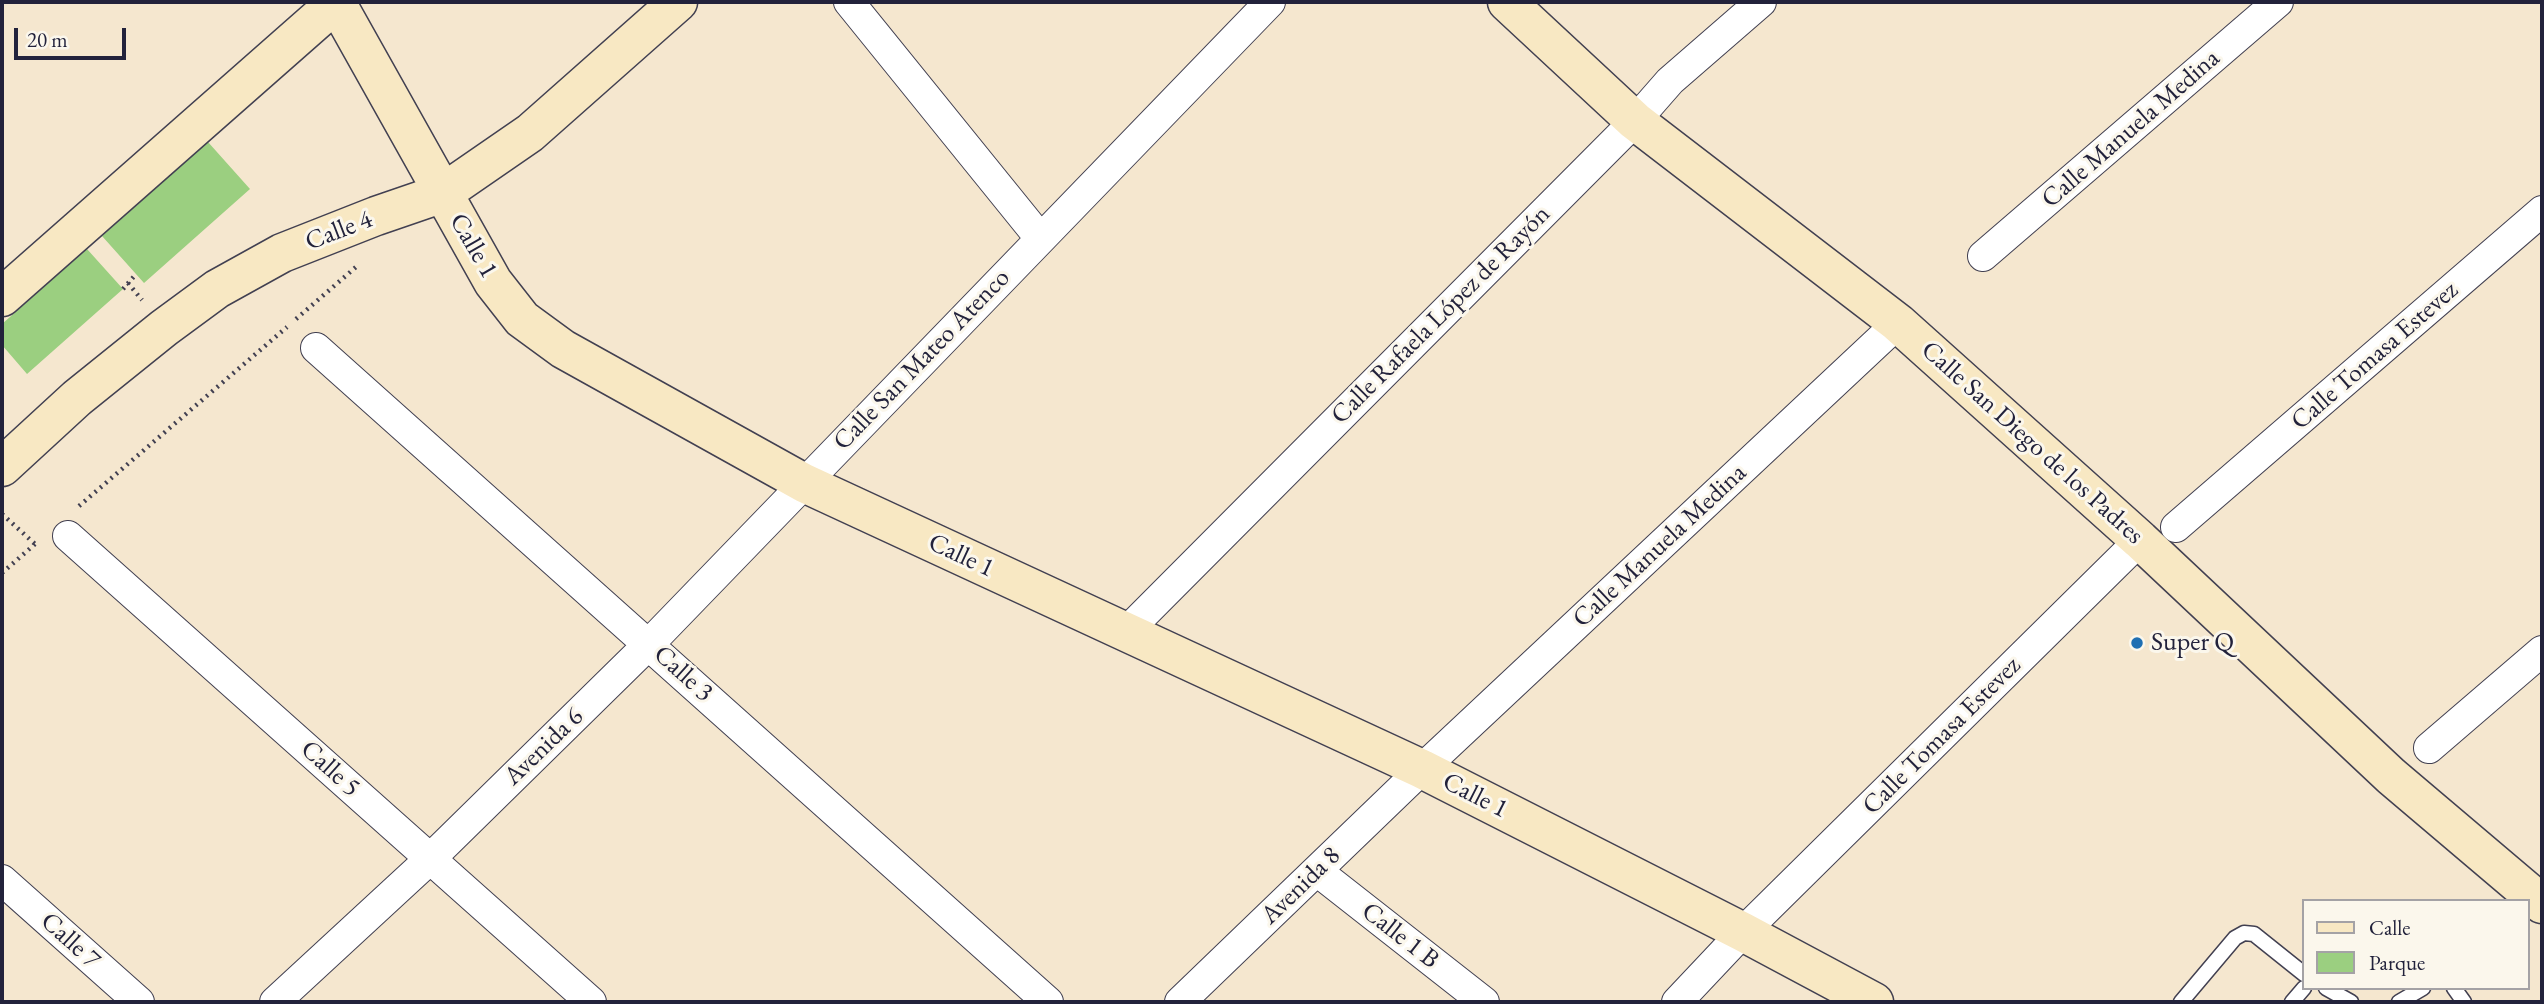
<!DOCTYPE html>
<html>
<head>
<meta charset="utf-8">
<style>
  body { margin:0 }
  #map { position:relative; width:2544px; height:1004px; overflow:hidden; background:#f5e7cf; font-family:"EB Garamond",serif }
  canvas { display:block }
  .frame { position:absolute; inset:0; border:4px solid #22223b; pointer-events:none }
  .legend { position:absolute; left:2302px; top:899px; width:228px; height:91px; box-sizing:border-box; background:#fbf7ec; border:2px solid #a4a2a5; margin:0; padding:9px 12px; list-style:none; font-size:21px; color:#22223b }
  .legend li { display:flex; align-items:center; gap:14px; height:35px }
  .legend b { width:35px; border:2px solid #a4a2a5 }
  .scale { position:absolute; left:14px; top:28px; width:112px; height:32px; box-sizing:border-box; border:4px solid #22223b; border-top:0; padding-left:9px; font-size:21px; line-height:24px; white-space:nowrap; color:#22223b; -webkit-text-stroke:5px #fbf7ec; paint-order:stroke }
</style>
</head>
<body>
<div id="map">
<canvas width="2544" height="1004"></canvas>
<div class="frame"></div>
<ul class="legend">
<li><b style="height:9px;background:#f8e8c3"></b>Calle</li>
<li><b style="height:19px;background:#9bcf80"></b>Parque</li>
</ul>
<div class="scale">20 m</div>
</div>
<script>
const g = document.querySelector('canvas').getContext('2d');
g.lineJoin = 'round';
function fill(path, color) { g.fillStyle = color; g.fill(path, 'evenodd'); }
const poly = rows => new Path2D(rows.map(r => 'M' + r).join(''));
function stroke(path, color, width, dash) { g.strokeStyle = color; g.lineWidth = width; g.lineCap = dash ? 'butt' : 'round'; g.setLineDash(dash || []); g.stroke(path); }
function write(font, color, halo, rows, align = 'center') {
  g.font = font + ' "EB Garamond",serif'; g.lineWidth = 6; g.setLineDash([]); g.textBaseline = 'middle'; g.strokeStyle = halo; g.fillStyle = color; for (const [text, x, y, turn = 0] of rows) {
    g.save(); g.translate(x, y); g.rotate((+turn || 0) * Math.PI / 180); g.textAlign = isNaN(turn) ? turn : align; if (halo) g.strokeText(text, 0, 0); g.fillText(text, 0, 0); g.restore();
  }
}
const green = poly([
  [208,142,250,189,144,283,102,236],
  [87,249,123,289,27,374,2,345,2,324]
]);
const path = poly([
  [128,283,142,300],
  [123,289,136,274],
  [296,319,356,267],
  [79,506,287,327],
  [2,514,35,544],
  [2,573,35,544]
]);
const lane = poly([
  [2326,988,2351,1002],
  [2454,988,2464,1002],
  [2181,1002,2235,938,2244,933,2254,934,2304,974],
  [2292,1002,2304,988],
  [2399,1002,2423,988]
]);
const street = poly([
  [849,2,1040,238],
  [1983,256,2278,2],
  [316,348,1048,1002],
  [2176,527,2542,211],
  [68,536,591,1002],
  [1125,633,1635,121,1670,81,1761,2],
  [2429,748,2542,651],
  [1317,871,1484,1002],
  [2,880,139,1002],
  [275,1002,431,858,649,644,1270,2],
  [1180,1002,1422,769,1898,323],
  [1677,1002,1743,932,2140,540]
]);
const secondary = poly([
  [336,2,493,282,522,319,563,349,804,483,1422,769,1743,932,1874,1002],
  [1507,2,1635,121,1898,323,2140,540,2391,776,2542,904],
  [2,297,337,2],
  [2,467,77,398,164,328,217,289,282,253,376,216,443,193,530,133,678,2]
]);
const markers = [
  [2137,643,7,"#1f6fb2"]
];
const streetNames = [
  ["Calle Manuela Medina",2131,129,-41],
  ["Calle 4",339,231,-21],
  ["Calle 1",473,246,60],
  ["Calle Rafaela López de Rayón",1441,315,-45],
  ["Calle Tomasa Estevez",2375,356,-41],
  ["Calle San Mateo Atenco",922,360,-46],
  ["Calle San Diego de los Padres",2032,443,42],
  ["Calle Manuela Medina",1660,546,-43],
  ["Calle 1",961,556,25],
  ["Calle 3",683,674,42],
  ["Calle Tomasa Estevez",1942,736,-45],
  ["Avenida 6",544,747,-44],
  ["Calle 5",330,769,42],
  ["Calle 1",1475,796,27],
  ["Avenida 8",1301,886,-44],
  ["Calle 1 B",1400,936,38],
  ["Calle 7",70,941,42]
];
const poiNames = [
  ["Super Q",2151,643]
];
fill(green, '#9bcf80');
stroke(lane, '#424051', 17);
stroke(street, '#424051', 32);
stroke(secondary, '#424051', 41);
stroke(path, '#424051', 4.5, [2, 5]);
stroke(lane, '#fff', 14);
stroke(street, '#fff', 30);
stroke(secondary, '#f8e8c3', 38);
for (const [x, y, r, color] of markers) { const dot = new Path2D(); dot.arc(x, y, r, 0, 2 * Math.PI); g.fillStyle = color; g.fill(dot); stroke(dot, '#fbf7ec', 2.5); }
write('26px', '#22223b', '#fbf7ec', streetNames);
write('26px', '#22223b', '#fbf7ec', poiNames, 'left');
</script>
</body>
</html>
